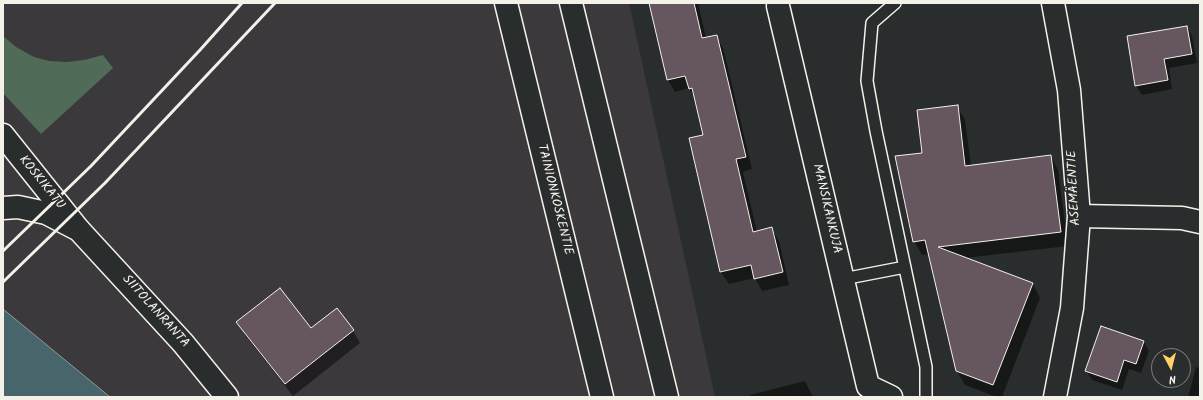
<!DOCTYPE html>
<html>
<head>
<meta charset="utf-8">
<style>
  body { margin:0 }
  #map { position:relative; width:1203px; height:400px; overflow:hidden; background:#2a2d2e; font-family:Kalam,sans-serif }
  canvas { display:block }
  .frame { position:absolute; inset:0; border:4px solid #f4f1e8; pointer-events:none }
  .north { position:absolute; left:1151px; top:348px; width:40px; height:40px; box-sizing:border-box; background:#2a2d2e; border:1px solid #7b7b78; border-radius:50%; rotate:173deg; font-size:11px; font-weight:700; line-height:16px; text-align:center; color:#f4f1e8 }
  .north::after { content:''; display:block; margin:auto; width:14px; height:18px; background:#ffd166; clip-path:polygon(50% 0,100% 100%,50% 72%,0 100%) }
</style>
</head>
<body>
<div id="map">
<canvas width="1203" height="400"></canvas>
<div class="frame"></div>
<div class="north">N</div>
</div>
<script>
const g = document.querySelector('canvas').getContext('2d');
g.lineJoin = 'round';
function fill(path, color) { g.fillStyle = color; g.fill(path, 'evenodd'); }
const poly = rows => new Path2D(rows.map(r => 'M' + r).join(''));
function stroke(path, color, width, dash) { g.strokeStyle = color; g.lineWidth = width; g.lineCap = dash ? 'butt' : 'round'; g.setLineDash(dash || []); g.stroke(path); }
function write(font, color, halo, rows, align = 'center') {
  g.font = font + ' Kalam,sans-serif'; g.lineWidth = 3.5; g.setLineDash([]); g.textBaseline = 'middle'; g.strokeStyle = halo; g.fillStyle = color; for (const [text, x, y, turn = 0] of rows) {
    g.save(); g.translate(x, y); g.rotate((+turn || 0) * Math.PI / 180); g.textAlign = isNaN(turn) ? turn : align; if (halo) g.strokeText(text, 0, 0); g.fillText(text, 0, 0); g.restore();
  }
}
const built = poly([
  [3,3,629,3,715,397,110,397,3,309]
]);
const green = poly([
  [3,36,16,47,34,57,49,61,67,62,84,60,103,55,113,68,41,134,3,93]
]);
const water = poly([
  [3,309,110,397,3,397,3,309]
]);
const shadow = poly([
  [650,3,698,3,706,38,716,36,723,48,752,169,743,172,757,232,772,229,779,241,789,285,762,291,755,278,729,284,721,272,691,139,704,136,696,100,689,88,675,92,668,80],
  [1187,27,1192,36,1197,63,1169,68,1172,89,1142,95,1136,86,1128,37],
  [957,106,965,120,971,166,1051,156,1058,170,1068,246,965,258,1033,284,1040,298,1002,397,997,397,965,385,957,371,929,254,922,255,914,241,923,154],
  [336,309,353,331,360,343,293,396,245,335,238,322,311,329],
  [1102,327,1144,342,1149,351,1141,373,1129,369,1122,390,1092,380,1086,370],
  [1196,367,1200,368,1200,397,1188,397],
  [805,381,813,397,750,397,750,395]
]);
const building = poly([
  [649,3,694,3,702,38,717,35,746,157,736,159,753,232,772,227,783,272,754,279,751,265,720,272,689,138,703,135,692,88,689,89,685,76,667,80,649,3],
  [1187,26,1192,54,1164,59,1168,80,1135,86,1127,36,1187,26],
  [958,105,965,166,1051,155,1061,232,938,247,1033,283,993,385,956,371,925,240,913,242,895,156,922,153,917,110,958,105],
  [280,288,311,328,337,308,354,330,285,384,236,322,280,288],
  [1101,326,1144,341,1136,364,1124,360,1117,382,1085,371,1101,326]
]);
const service = poly([
  [895,3,872,23,867,81,876,131,926,367,926,397],
  [843,279,905,267]
]);
const minor = poly([
  [1053,3,1069,90,1079,216,1072,308,1055,397],
  [778,6,868,386,891,397],
  [3,135,79,230],
  [1079,216,1182,218,1200,222]
]);
const tertiary = poly([
  [3,208,18,207,46,213,79,230,183,343,227,397]
]);
const secondary = poly([
  [506,3,602,397],
  [571,3,667,397]
]);
const rail = poly([
  [3,251,91,166,200,50,242,3],
  [3,282,105,183,275,3]
]);
const streetNames = [
  ["KOSKIKATU",41,183,51],
  ["ASEMÄENTIE",1075,188,-93],
  ["TAINIONKOSKENTIE",554,200,76],
  ["MANSIKANKUJA",826,209,77],
  ["SIITOLANRANTA",155,312,48]
];
fill(built, '#3c393d');
fill(green, '#516b59');
fill(water, '#47656a');
stroke(water, '#8c9d9c', 1);
fill(shadow, '#0007');
fill(building, '#665660');
stroke(building, '#f4f1e8', 1);
stroke(service, '#f4f1e8', 14);
stroke(minor, '#f4f1e8', 25);
stroke(tertiary, '#f4f1e8', 25);
stroke(secondary, '#f4f1e8', 25);
stroke(service, '#2a2d2e', 11);
stroke(minor, '#2a2d2e', 22);
stroke(tertiary, '#2a2d2e', 22);
stroke(secondary, '#2a2d2e', 22);
stroke(rail, '#f4f1e8', 3);
write('13px', '#f4f1e8', '#2a2d2e', streetNames);
</script>
</body>
</html>
